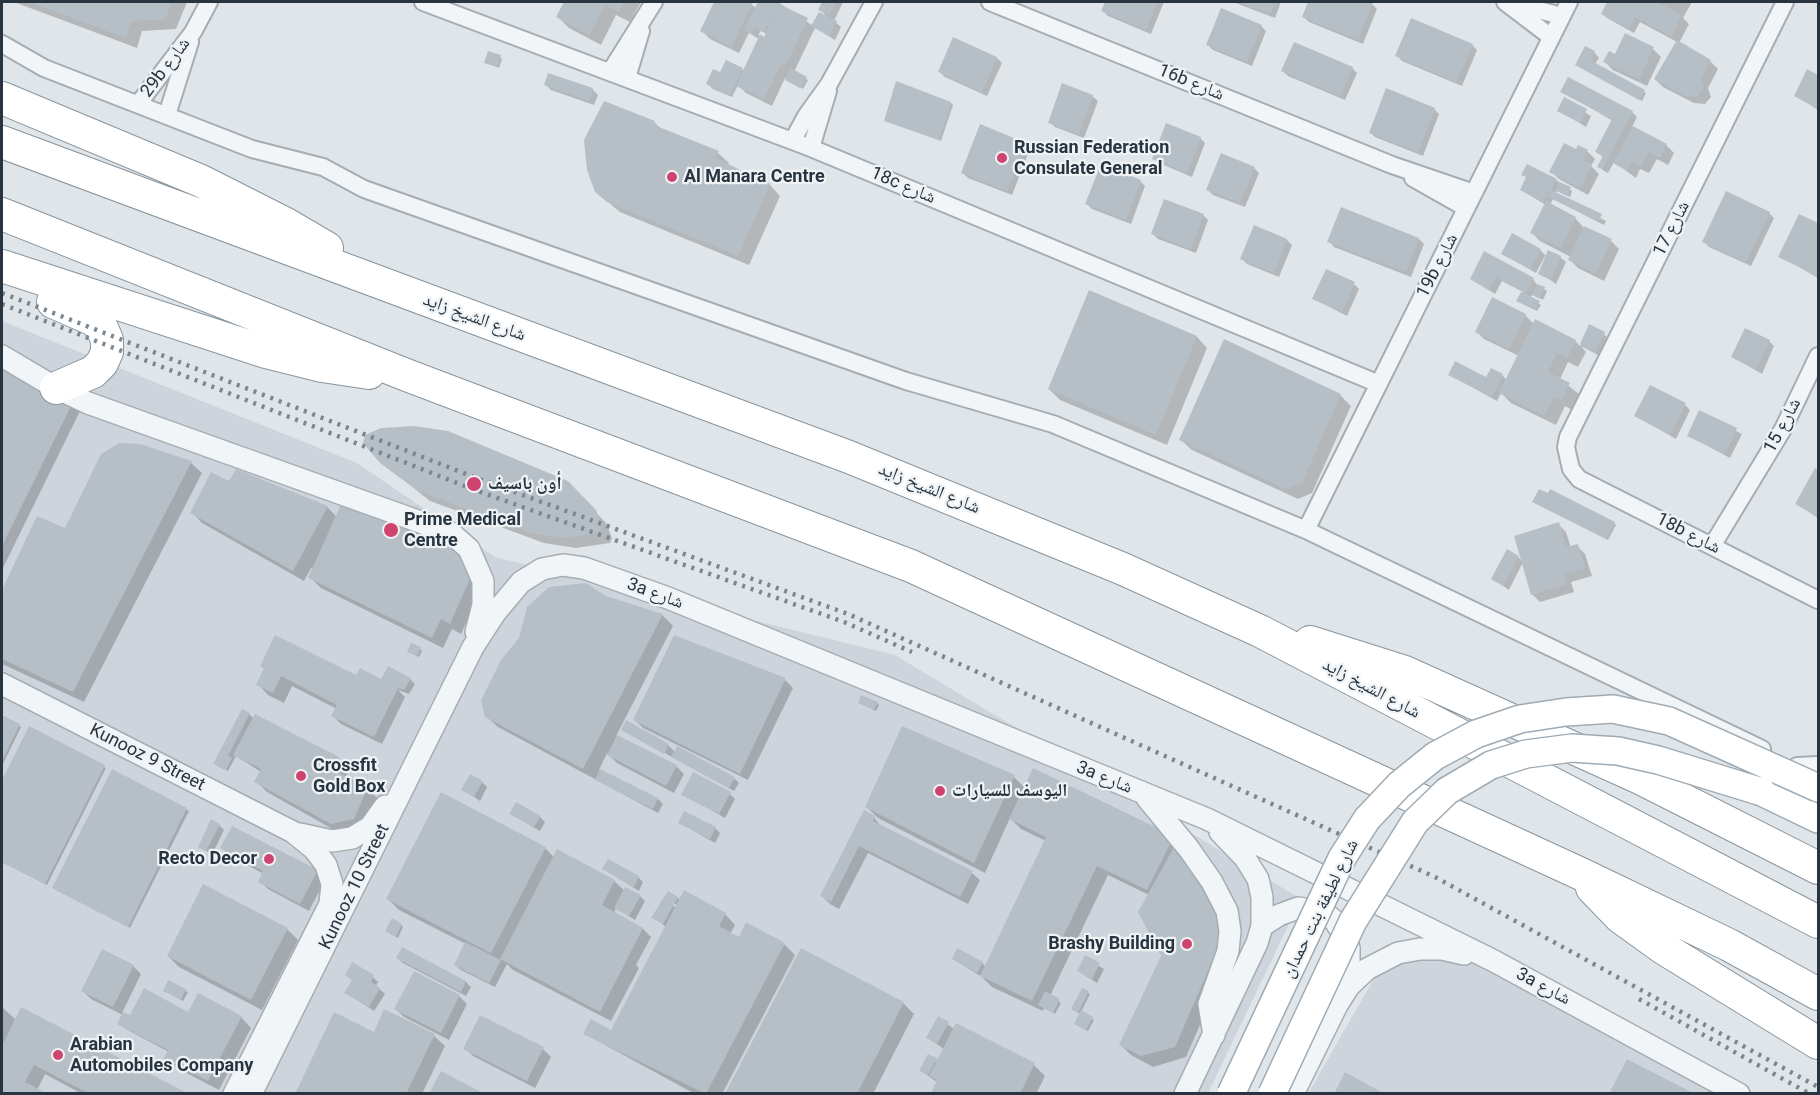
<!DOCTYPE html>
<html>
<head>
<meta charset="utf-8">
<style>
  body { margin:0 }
  #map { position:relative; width:1820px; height:1095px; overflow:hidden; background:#e0e5e9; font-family:Roboto,sans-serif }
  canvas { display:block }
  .frame { position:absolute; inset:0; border:3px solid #283540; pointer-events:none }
</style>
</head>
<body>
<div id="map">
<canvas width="1820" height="1095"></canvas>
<div class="frame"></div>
</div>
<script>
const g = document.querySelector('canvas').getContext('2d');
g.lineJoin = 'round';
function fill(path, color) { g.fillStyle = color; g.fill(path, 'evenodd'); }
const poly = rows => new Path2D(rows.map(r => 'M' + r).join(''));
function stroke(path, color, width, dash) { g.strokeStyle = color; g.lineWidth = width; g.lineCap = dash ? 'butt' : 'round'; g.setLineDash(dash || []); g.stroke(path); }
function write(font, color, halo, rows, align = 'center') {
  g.font = font + ' Roboto,"Noto Naskh Arabic",sans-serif'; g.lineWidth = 4.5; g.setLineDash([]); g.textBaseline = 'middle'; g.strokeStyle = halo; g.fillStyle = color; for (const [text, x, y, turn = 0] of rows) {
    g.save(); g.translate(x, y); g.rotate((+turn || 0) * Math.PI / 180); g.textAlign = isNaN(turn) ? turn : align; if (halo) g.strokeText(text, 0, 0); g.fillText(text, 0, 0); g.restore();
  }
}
const built = poly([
  [2,321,357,463,495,557,895,655,1301,899,1208,1093,2,1093],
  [1472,953,1720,1094,1308,1094,1384,961]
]);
const shadow = poly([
  [14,2,187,2,176,29,142,31,137,48],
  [566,2,641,2,630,22,616,15,601,45,569,28,558,17],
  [716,2,748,2,756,8,760,2,778,2,813,26,828,18,820,9,824,2,843,2,834,21,841,27,835,40,815,28,794,72,808,80,803,89,785,78,772,106,746,93,738,85,732,97,713,89,708,84,721,74,742,69,744,71,759,39,749,33,739,53,710,39,702,31],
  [761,31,767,34,765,39,758,35],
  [1107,2,1164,2,1151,34,1108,16,1103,11],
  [1233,2,1281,2,1275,18],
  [1310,2,1366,2,1372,4,1377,9,1363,44,1309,22,1304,17],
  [1608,2,1692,2,1683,18,1689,24,1679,43,1710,61,1718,69,1708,88,1711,97,1705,104,1694,103,1663,87,1655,79,1677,42,1640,22,1634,33,1607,18,1602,13,1613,6],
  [1261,26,1266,31,1252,66,1213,50,1208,45],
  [1625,35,1653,49,1661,57,1647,86,1613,70,1605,62,1615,56],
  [1472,45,1477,50,1462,86,1402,61,1397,55],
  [1594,52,1599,58,1595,64,1646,93,1642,101,1577,64],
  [500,57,502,59,499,68,485,62],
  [997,58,1002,63,987,96,945,77,940,72],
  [1352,68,1357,73,1345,100,1288,76,1283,71],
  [1808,71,1818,77,1818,110,1796,96],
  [549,75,593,90,598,95,594,105,551,90,546,85],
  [1562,91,1632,112,1637,117,1632,127,1666,145,1674,153,1668,165,1657,159,1649,173,1640,169,1636,178,1614,162,1608,173,1604,171,1599,166,1603,157,1597,152,1613,121],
  [1092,96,1098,101,1084,138,1055,127,1050,122],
  [1564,99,1591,116,1586,127,1559,110],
  [951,103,953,105,941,141,886,121],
  [1434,109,1439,114,1423,156,1375,137,1370,132],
  [654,122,663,131,718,153,729,163,727,166,770,185,780,196,749,265,620,212,608,202],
  [1200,138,1205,143,1192,177,1159,163,1154,158],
  [1025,144,1030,149,1012,195,968,178,963,173],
  [1577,151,1587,151,1595,159,1591,166,1599,174,1588,195,1559,179,1551,171],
  [1254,168,1259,173,1245,207,1213,195,1208,190],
  [1523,174,1556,180,1572,191,1570,197,1557,191,1555,194,1606,221,1604,225,1553,199,1550,205,1575,218,1583,227,1611,241,1619,249,1604,281,1578,268,1570,260,1571,257,1540,241,1532,233,1546,205,1521,190,1527,178],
  [1140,181,1145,186,1131,224,1092,209,1087,204],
  [1769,213,1774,218,1751,266,1709,247,1704,242],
  [1203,215,1208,220,1196,253,1158,239,1153,234],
  [1800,216,1818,225,1818,278,1780,256],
  [1255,227,1287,240,1292,245,1279,277,1247,264,1242,259],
  [1419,239,1424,244,1411,277,1334,247,1329,241],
  [1540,250,1547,257,1560,257,1566,262,1556,284,1540,273,1547,257,1545,256,1536,273,1503,254],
  [1485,253,1533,279,1537,285,1547,291,1543,300,1533,294,1530,298,1541,305,1537,311,1518,301,1523,292,1502,281,1495,294,1471,279],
  [1354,284,1359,289,1347,316,1314,299],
  [1090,292,1197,337,1207,348,1167,445,1060,400,1049,389],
  [1525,315,1534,324,1575,341,1580,346,1590,326,1609,338,1600,356,1581,346,1586,352,1578,367,1568,362,1560,379,1580,395,1572,410,1565,406,1556,425,1511,403,1501,393,1497,401,1450,375,1487,379,1502,375,1507,380,1519,356,1484,339,1476,331],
  [1769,341,1774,346,1762,374,1733,357],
  [2,368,72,403,80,411,2,570],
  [1340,395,1351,406,1312,493,1298,499,1192,450,1181,440],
  [1685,405,1690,410,1676,439,1636,416],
  [1700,412,1742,434,1730,458,1689,436],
  [381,462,567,482,606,523,612,538,610,543,576,548,544,543,430,501],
  [191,463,202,473,84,702,2,664,2,594,38,518,65,530],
  [1815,470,1818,472,1818,518,1797,504],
  [236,471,327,507,337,517,463,548,482,586,461,634,452,629,443,648,321,588,310,577,314,569,311,568,304,581,202,523,192,512,229,483],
  [1548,495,1614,523,1616,525,1608,540,1534,502],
  [1558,524,1566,532,1571,548,1577,546,1585,554,1592,576,1571,582,1574,592,1540,602,1532,594],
  [1518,557,1523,562,1509,590,1493,579],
  [606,598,662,615,673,626,616,736,676,766,684,774,674,793,617,763,607,753,599,770,658,799,663,804,658,813,498,727,486,716],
  [675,637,785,680,793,688,748,780,643,728,635,720],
  [420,649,422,651,419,657,411,653],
  [261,666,382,681,410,679,415,684,409,694,398,690,405,697,382,744,341,724,333,716,337,709,292,686,284,703,268,695,258,684,265,670],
  [877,703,879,705,876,711,862,704],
  [249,714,254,719,282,730,339,759,349,770,345,778,367,788,378,799,364,829,343,835,267,792,256,781,261,772,236,756,228,771,217,766],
  [2,716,21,727,2,766],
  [30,728,106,768,47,885,2,862,2,784],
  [623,730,668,745,675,752,734,778,739,783,734,791],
  [112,771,189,811,130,928,56,890],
  [1014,777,1025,788,1183,848,1235,944,1186,1057,1153,1067,1131,1055,1121,1045,1162,956,1149,895,1108,875,1050,996,1061,1003,1055,1014,1044,1008,1043,1011,992,987,982,977,953,959,982,963,986,967,1046,841,1021,829,1010,818,985,873,878,818,867,807],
  [482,782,487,787,480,801,463,789],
  [683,794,730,794,735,799,725,818],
  [511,814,540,817,545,822,540,831],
  [874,817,881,827,972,873,980,880,968,904,868,853,839,909,830,904,822,896],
  [680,823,715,828,720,833,715,843],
  [219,825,224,830,212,855,200,846],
  [222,848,317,872,325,880,309,911,268,889,260,881,264,874,230,856],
  [545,848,555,858,614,881,625,891,640,896,645,901,635,920,616,908,614,913,643,929,651,937,636,965,639,968,611,1021,513,970,507,964,495,987,461,970,455,965,466,944,399,910,388,899],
  [604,869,638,877,643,882,639,891],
  [677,898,725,914,735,925,730,934,739,939,784,944,795,955,722,1094,695,1094,585,1034,611,1032,666,927,653,917,662,900,679,909,681,907,666,899],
  [401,925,403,927,398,938,389,933],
  [287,929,298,940,262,1010,179,967,168,956],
  [402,949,466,982,471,987,466,996,403,963,398,958],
  [802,950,903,1003,914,1014,873,1094,727,1094],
  [103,951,133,966,141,974,122,1013,135,1020,189,1014,241,1017,251,1028,219,1090,177,1068,166,1057,169,1052,124,1028,119,1023,123,1015,91,999,83,991],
  [1085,957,1104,969,1097,983,1078,971],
  [353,964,373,977,378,982,376,986,385,994,374,1011,346,993,353,981,347,975],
  [169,982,188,992,183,1001,165,991],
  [1083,990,1090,994,1081,1012,1094,1020,1088,1031,1078,1026,1081,1014,1075,1011],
  [459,996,467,1004,449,1040,404,1017,396,1009],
  [2,1007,16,1020,186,1094,82,1094,45,1074,37,1090,45,1094,2,1094],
  [939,1018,954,1029,957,1025,1034,1065,1045,1076,1036,1094,932,1094,938,1083,923,1072,936,1060,938,1062,944,1049,928,1038],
  [374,1034,432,1034,445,1046,422,1094,296,1094],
  [465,1048,543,1049,551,1057,535,1088,473,1056]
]);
const building = poly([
  [30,2,172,2,165,19,131,21,126,38],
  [564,2,624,2,619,12,605,5,589,35,556,17],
  [714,2,753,2,731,47,700,31],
  [758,2,780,2,764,32,755,27,752,34,744,30],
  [822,2,836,2,829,15,818,10],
  [1105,2,1157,2,1146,30,1101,11],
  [1238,2,1275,2,1270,14],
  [1308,2,1370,2,1373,3,1358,40,1302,17],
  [1607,2,1657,2,1682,15,1671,36,1635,17,1629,29,1601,14],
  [779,4,808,18,786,65,782,62,764,99,736,86,760,34,764,37],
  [1221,8,1262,25,1247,62,1206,45],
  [819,12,837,21,829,36,811,26],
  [1411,18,1473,44,1456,82,1395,56],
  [1625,33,1654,47,1639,79,1603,62,1609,51,1615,54],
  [953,37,997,57,982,92,938,72],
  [1677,40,1711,60,1701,79,1704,88,1697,97,1685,96,1654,79],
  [1294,42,1353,67,1340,96,1281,71],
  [1585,46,1595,51,1590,60,1645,90,1639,100,1575,65],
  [488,51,501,55,497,67,484,63],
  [726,60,743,68,730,96,706,84,713,69,720,72],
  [791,68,807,77,800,88,785,80],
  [1807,69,1818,75,1818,109,1794,96],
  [548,73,593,88,589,101,544,85],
  [1568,77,1633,111,1602,169,1597,167,1603,156,1595,152,1612,119,1560,92],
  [896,81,951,102,939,140,884,121],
  [1062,83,1093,95,1079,134,1048,123],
  [1386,88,1435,108,1418,152,1369,133],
  [1564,97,1587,109,1580,123,1557,111],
  [604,101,655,121,654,125,719,151,715,158,770,184,738,256,607,202,595,192,587,170,584,140],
  [1166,123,1201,137,1187,173,1152,159],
  [980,124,1026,143,1007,191,961,173],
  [1633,126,1667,144,1660,158,1648,152,1641,167,1632,162,1627,171,1613,163],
  [1564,143,1576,149,1578,145,1588,150,1582,160,1592,165,1580,188,1549,172],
  [1221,153,1255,167,1240,203,1206,190],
  [1101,164,1141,180,1126,220,1085,204],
  [1527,164,1557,179,1543,202,1520,190,1526,177,1521,175],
  [1559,182,1571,187,1567,196,1555,190],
  [1551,190,1602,214,1599,221,1548,197],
  [1726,191,1770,212,1746,262,1702,242],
  [1164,199,1204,214,1191,249,1151,234],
  [1546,201,1576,217,1561,248,1530,233],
  [1341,207,1419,238,1406,272,1327,242],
  [1799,214,1818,223,1818,276,1778,257],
  [1254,225,1287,239,1274,273,1240,259],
  [1584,226,1612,239,1596,274,1568,260],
  [1512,233,1541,249,1530,269,1501,254],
  [1548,250,1561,256,1551,280,1538,274],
  [1484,251,1534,278,1526,293,1496,277,1489,290,1470,279],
  [1326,269,1355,282,1342,312,1312,299],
  [1537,284,1545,287,1540,299,1532,295],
  [1089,290,1197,336,1156,435,1048,389],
  [1521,292,1540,301,1535,310,1516,301],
  [1492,297,1526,314,1509,349,1475,332],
  [1535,319,1576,340,1567,358,1557,353,1548,372,1570,383,1561,400,1554,397,1544,416,1499,393],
  [1589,324,1605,332,1595,352,1580,344],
  [1745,328,1770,340,1756,370,1731,357],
  [1224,339,1341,394,1302,483,1286,489,1179,440],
  [1455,361,1486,377,1491,368,1503,374,1492,397,1448,375],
  [2,366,73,402,2,546],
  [1650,385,1686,403,1670,435,1634,416],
  [1699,410,1737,428,1725,454,1687,436],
  [414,426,448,431,568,481,596,510,602,526,599,532,565,538,532,533,418,491,380,463,363,443,365,435,381,428],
  [119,443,140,444,192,461,73,692,2,659,2,590,37,516,65,528,101,454],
  [1815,468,1818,470,1818,517,1795,504],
  [236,469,328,506,293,571,190,513,211,472,229,481],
  [1539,489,1548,493,1550,489,1615,522,1606,539,1532,502],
  [342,502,463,547,472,574,450,624,441,619,432,638,308,578],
  [1559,522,1566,547,1578,544,1585,568,1564,574,1567,584,1531,595,1514,536],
  [1507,549,1519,556,1503,586,1491,579],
  [586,583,606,596,663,614,583,769,485,717,481,700,501,660,519,638,527,607,549,587],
  [275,635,356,675,360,668,381,679,388,666,411,678,404,690,398,688,374,737,331,716,337,705,281,676,273,693,256,685,264,668,260,666],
  [674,635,786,678,740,774,633,720],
  [411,643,421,647,417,656,407,652],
  [861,695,878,702,874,710,858,703],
  [242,709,250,713,228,756,232,758,226,770,213,764],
  [255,714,339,757,333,770,368,787,354,819,331,824,254,782,261,769,233,755],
  [2,715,20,724,2,761],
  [626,720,669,744,664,754,621,730],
  [29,726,105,765,45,884,2,862,2,780],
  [902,726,1015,775,974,863,865,807],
  [617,735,677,765,666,786,607,755],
  [677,746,735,777,729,788,671,757],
  [1033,768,1174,836,1147,890,1097,866,1032,1001,980,976,1046,837,1009,819],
  [112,769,187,808,128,927,52,888],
  [600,769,658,798,653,809,595,780],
  [693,772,731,792,719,814,681,795],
  [470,774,483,781,474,797,461,790],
  [441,792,546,847,491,953,386,899],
  [516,802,541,816,534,827,509,814],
  [864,810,875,816,873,821,973,871,960,897,859,846,831,902,820,896],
  [684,811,716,827,710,839,678,823],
  [211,819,220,824,206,851,198,847],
  [232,826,318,870,300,904,258,882,263,871,220,848],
  [1177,842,1225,932,1175,1047,1141,1056,1119,1045,1161,956,1138,912],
  [557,849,615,880,602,905,643,928,600,1012,500,959],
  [608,859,639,876,634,887,602,869],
  [203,884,288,928,251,1000,167,956],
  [625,887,641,895,629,916,614,908],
  [684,890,726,913,719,926,739,937,746,922,785,943,706,1094,583,1034,591,1019,611,1030],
  [668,891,678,897,663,924,651,918],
  [392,918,402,924,396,937,385,931],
  [465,942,501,960,489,983,454,965],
  [402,947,466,981,461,992,396,958],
  [801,948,904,1002,857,1094,725,1094],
  [957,948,983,962,977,973,952,959],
  [102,949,134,965,113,1007,81,991],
  [1085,955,1100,963,1092,979,1077,971],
  [352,962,374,975,371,982,380,988,369,1007,344,993,352,980,345,975],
  [414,971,460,995,441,1033,394,1009],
  [168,980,186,989,181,1000,163,991],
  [144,988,188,1012,198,993,242,1016,208,1081,164,1058,168,1050,117,1024,123,1012,130,1015],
  [1082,988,1089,991,1078,1013,1071,1009],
  [1045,991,1060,999,1053,1013,1038,1005],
  [21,1007,189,1094,90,1094,34,1065,25,1082,48,1094,2,1094,2,1046],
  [384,1009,435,1034,406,1094,295,1094,334,1012,374,1032],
  [1081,1010,1093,1017,1086,1030,1074,1024],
  [480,1015,544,1047,527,1081,463,1049],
  [938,1016,949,1022,937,1044,926,1038],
  [956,1023,1035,1063,1020,1094,931,1094,937,1080,929,1076],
  [928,1054,937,1058,928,1075,919,1071],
  [1627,1059,1695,1094,1609,1094],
  [441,1071,485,1094,429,1094],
  [1345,1072,1385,1094,1334,1094]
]);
const minor = poly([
  [423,2,811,148,1379,384],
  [990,2,1392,165,1474,193],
  [1505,2,1551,37],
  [1507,2,1562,16],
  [1785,2,1568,437,1566,447,1571,469,1579,479,1818,600],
  [2,44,44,68,252,149,323,167,364,189,906,381,1053,424,1306,530,1762,749],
  [610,72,654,2],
  [627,78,641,31],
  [139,103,193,32,209,2],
  [167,115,190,42],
  [793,140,806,116,829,84,874,2],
  [811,148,828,91],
  [1413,178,1466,208],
  [1306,530,1569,2],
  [1712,546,1783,429,1818,356],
  [1797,766,1818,765]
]);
const tertiary = poly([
  [2,356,56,388,88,403,451,533,469,549,483,581,483,605,476,632],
  [2,684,293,832,314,849,326,865,332,884,330,904,234,1094],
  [1147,798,1189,849,1212,882,1227,911,1230,931,1228,951,1209,1004,1214,1035],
  [300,834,332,841,352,838,370,827,385,806],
  [1262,926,1279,915,1298,908,1318,911,1327,915,1335,921,1346,939,1349,948,1349,986],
  [251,1094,473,647,495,613,521,582,542,569,563,565,584,568,668,598,1207,819,1494,961,1739,1094],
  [1185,1094,1257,943,1262,926,1262,897,1258,879,1245,858,1220,832],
  [1293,1094,1337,1005,1349,986,1367,969,1398,953,1420,949,1442,949,1464,954]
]);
const primary = poly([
  [1762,792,1818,819]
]);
const motorway = poly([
  [2,98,201,181,286,224,327,248],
  [2,142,849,457,1123,569,1260,631,1818,922],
  [2,214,409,376,911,566,1579,873,1729,945,1818,994],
  [2,266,266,352,322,366,369,373],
  [53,302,94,320,102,328,107,340,107,352,102,363,93,372,56,388],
  [1310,642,1405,672,1642,779,1818,868],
  [1592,888,1620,917,1663,948,1818,1043]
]);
const rail = poly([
  [2,293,479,479,848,614,1435,877,1818,1087],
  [2,304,475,490,844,622,912,652],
  [1639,999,1810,1094]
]);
const primaryBridge = poly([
  [1231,1094,1342,858,1367,819,1399,785,1435,756,1476,734,1520,719,1566,712,1613,709,1669,721,1818,788],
  [1272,1094,1353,921,1415,822,1447,791,1491,765,1526,754,1572,748,1618,751,1658,760,1762,792]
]);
const markers = [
  [1002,158,6,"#ce446f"],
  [672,177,6,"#ce446f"],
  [474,484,8,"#ce446f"],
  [391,530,8,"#ce446f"],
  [301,776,6,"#ce446f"],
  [940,791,6,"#ce446f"],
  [269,859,6,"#ce446f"],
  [1187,944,6,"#ce446f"],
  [58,1055,6,"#ce446f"]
];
const streetNames = [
  ["29b شارع",166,68,-53],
  ["16b شارع",1191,83,22],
  ["18c شارع",903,186,23],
  ["شارع 17",1672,229,-63],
  ["19b شارع",1438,266,-63],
  ["شارع الشيخ زايد",474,318,20],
  ["شارع 15",1783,426,-62],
  ["شارع الشيخ زايد",929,489,22],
  ["18b شارع",1688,534,27],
  ["3a شارع",655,594,20],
  ["شارع الشيخ زايد",1371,689,28],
  ["Kunooz 9 Street",147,758,27],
  ["3a شارع",1104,778,22],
  ["Kunooz 10 Street",355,887,-64],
  ["شارع لطيفة بنت حمدان",1321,909,-64],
  ["3a شارع",1543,987,28]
];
const poiNames = [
  ["Russian Federation",1014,148],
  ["Consulate General",1014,169],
  ["Al Manara Centre",684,177],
  ["أون باسيف",488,484],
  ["Prime Medical",404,520],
  ["Centre",404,541],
  ["Crossfit",313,766],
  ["Gold Box",313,787],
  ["اليوسف للسيارات",952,791],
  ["Recto Decor",257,859,"right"],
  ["Brashy Building",1175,944,"right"],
  ["Arabian",70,1045],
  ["Automobiles Company",70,1066]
];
fill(built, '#ced4db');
fill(shadow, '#0003');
fill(building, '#b7bfc6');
stroke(minor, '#a5adb3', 20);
stroke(tertiary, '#a5adb3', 24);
stroke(primary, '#9fabb4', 30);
stroke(motorway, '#87959f', 34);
stroke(minor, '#f2f5f7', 16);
stroke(tertiary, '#f2f5f7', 21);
stroke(primary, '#fff', 27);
stroke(motorway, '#fff', 32);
stroke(rail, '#798792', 4.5, [3, 6]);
stroke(primaryBridge, '#9fabb4', 30, []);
stroke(primaryBridge, '#fff', 27);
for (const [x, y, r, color] of markers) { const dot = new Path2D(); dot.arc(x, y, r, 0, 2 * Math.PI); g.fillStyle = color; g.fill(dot); stroke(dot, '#eff3f6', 2); }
write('18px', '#283540', '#eff3f6', streetNames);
write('bold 18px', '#283540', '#eff3f6', poiNames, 'left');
</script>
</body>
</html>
